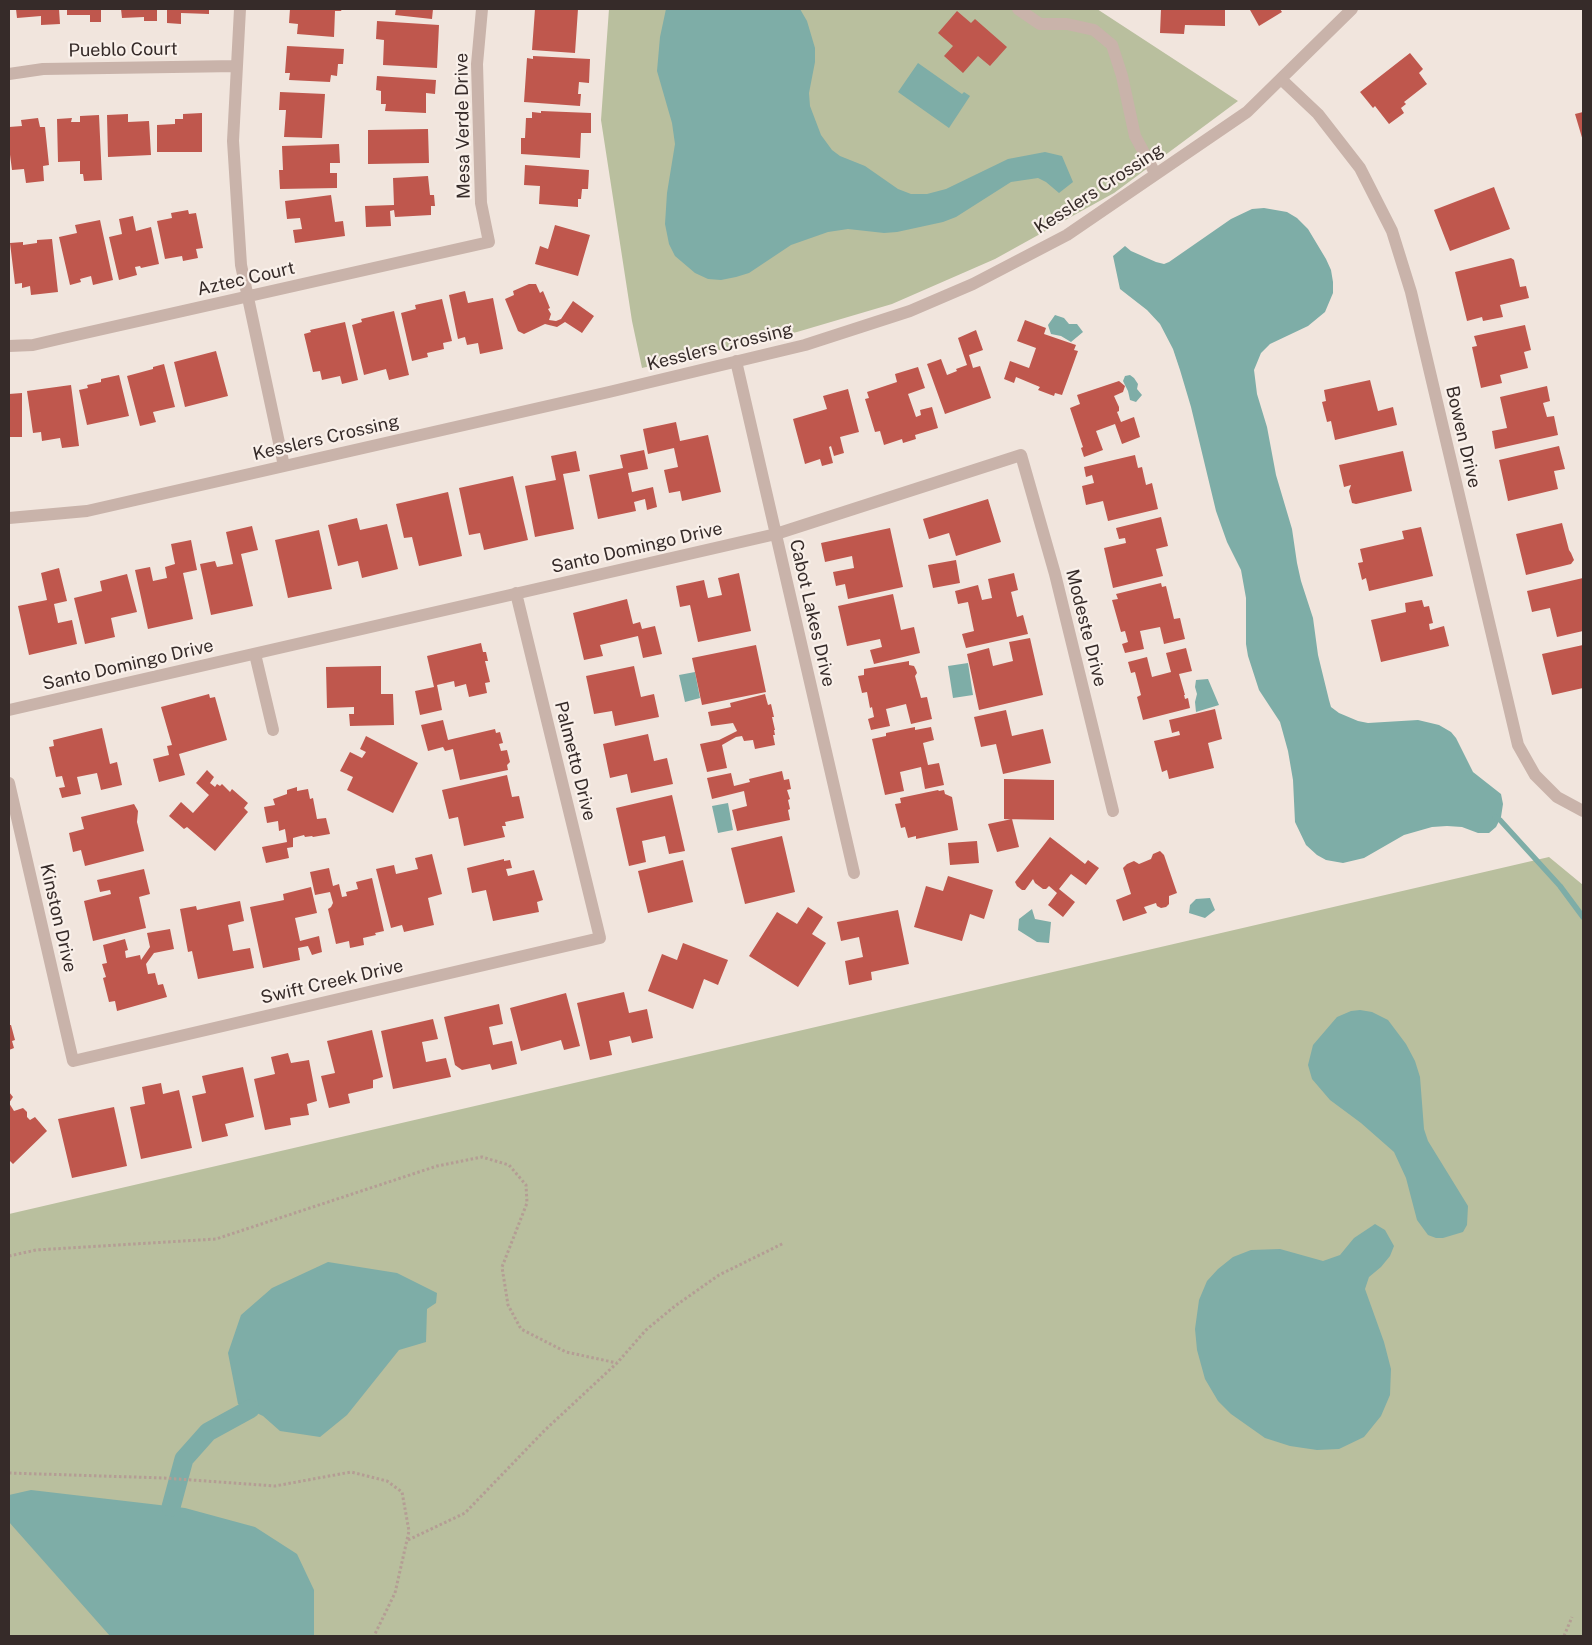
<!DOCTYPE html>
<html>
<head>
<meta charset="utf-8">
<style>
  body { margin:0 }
  #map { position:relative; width:1592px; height:1645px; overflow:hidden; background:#f1e5dd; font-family:"Public Sans",sans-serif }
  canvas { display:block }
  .frame { position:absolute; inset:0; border:10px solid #362b29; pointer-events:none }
</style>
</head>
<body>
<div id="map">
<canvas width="1592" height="1645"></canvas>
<div class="frame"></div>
</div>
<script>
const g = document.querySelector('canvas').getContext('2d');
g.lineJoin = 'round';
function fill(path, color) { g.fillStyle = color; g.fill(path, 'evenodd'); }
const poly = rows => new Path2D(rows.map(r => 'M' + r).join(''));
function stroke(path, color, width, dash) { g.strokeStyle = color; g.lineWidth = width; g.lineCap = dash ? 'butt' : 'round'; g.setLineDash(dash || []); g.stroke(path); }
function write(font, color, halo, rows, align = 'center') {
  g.font = font + ' "Public Sans",sans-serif'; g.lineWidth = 4.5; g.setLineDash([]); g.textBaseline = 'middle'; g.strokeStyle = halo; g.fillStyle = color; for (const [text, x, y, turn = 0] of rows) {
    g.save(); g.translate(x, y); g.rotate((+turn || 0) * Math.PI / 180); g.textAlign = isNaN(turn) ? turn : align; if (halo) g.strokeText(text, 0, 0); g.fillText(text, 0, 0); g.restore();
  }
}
const green = poly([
  [609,9,1097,9,1238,101,1114,193,995,259,892,304,797,332,642,368,632,321,601,120],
  [1549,857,1583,885,1583,1636,9,1636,9,1214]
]);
const water = poly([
  [666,9,800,9,807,21,815,48,815,62,809,93,810,106,821,135,832,150,840,156,865,166,898,189,911,194,927,194,946,189,1008,159,1045,152,1062,156,1073,182,1059,193,1046,182,1038,178,1011,182,956,217,943,222,897,232,884,233,848,229,828,232,791,245,749,273,736,277,721,280,708,279,695,273,675,256,669,244,665,224,667,193,675,144,672,123,657,71,660,37],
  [918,63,962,94,964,92,970,96,949,128,898,92],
  [1264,208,1287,212,1297,218,1308,229,1326,259,1331,270,1333,282,1333,293,1325,312,1308,326,1270,344,1261,353,1254,370,1257,394,1267,427,1276,475,1292,529,1297,563,1301,581,1313,618,1318,655,1329,700,1331,707,1339,713,1358,721,1368,723,1418,720,1439,725,1451,732,1456,738,1473,772,1501,794,1503,804,1501,817,1496,827,1489,833,1478,833,1462,827,1447,826,1432,827,1404,835,1364,858,1343,863,1326,860,1317,855,1306,845,1295,822,1293,780,1288,751,1280,722,1259,690,1248,656,1246,644,1246,598,1241,570,1227,542,1216,511,1191,407,1180,370,1173,349,1160,324,1147,310,1120,289,1113,256,1125,246,1131,251,1156,262,1164,264,1169,262,1231,219,1252,209],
  [1055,315,1064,318,1069,324,1077,324,1083,332,1071,342,1061,336,1051,334,1048,325],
  [1130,375,1134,378,1138,384,1137,389,1142,395,1136,402,1130,400,1128,391,1123,381,1125,376],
  [968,663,973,695,953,698,948,666],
  [695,672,700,698,685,702,679,675],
  [1208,679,1219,705,1196,712,1195,702,1197,694,1195,687,1196,680],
  [728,803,733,830,718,833,712,806],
  [1210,898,1215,910,1205,918,1189,913,1190,905,1196,899],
  [1032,909,1035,919,1051,922,1049,943,1037,942,1018,930,1019,919],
  [1360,1010,1372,1012,1388,1020,1406,1044,1415,1061,1420,1077,1424,1129,1428,1141,1468,1206,1467,1225,1463,1232,1443,1238,1436,1238,1428,1235,1417,1220,1406,1178,1394,1152,1361,1123,1330,1100,1312,1079,1308,1065,1313,1045,1337,1017,1351,1011],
  [1375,1224,1385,1230,1394,1246,1390,1256,1381,1267,1369,1277,1365,1289,1384,1342,1391,1369,1390,1395,1381,1416,1364,1437,1339,1449,1317,1450,1290,1446,1265,1438,1231,1414,1218,1401,1205,1379,1197,1350,1195,1329,1199,1300,1207,1281,1218,1269,1233,1257,1251,1250,1280,1249,1323,1261,1340,1255,1354,1238],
  [328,1262,397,1273,437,1293,436,1303,427,1309,426,1342,399,1350,347,1415,320,1437,280,1431,263,1416,238,1404,228,1353,241,1315,272,1288],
  [31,1490,185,1508,255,1527,297,1554,314,1590,314,1636,110,1636,9,1522,9,1495]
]);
const stream = poly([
  [1495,817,1500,820,1560,886,1583,917]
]);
const canal = poly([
  [171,1507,184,1459,208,1432,250,1409]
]);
const building = poly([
  [16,9,59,9,60,24,41,25,41,16,17,18],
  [67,9,101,9,101,22,90,22,90,15,67,15],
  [121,9,157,9,157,21,144,21,144,17,122,18],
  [167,9,209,9,209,14,181,13,181,24,167,23],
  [290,9,342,9,341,11,335,11,334,37,297,34,298,24,289,23],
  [396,9,433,9,432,19,395,15],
  [535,9,578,9,575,53,532,50],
  [1161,9,1225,9,1225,26,1185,25,1184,34,1160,33],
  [1253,9,1280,9,1282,12,1259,26,1250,10],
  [957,11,971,23,975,19,1007,47,990,66,978,56,963,73,944,56,953,46,938,33],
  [377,21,439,25,437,68,383,65,384,40,376,39],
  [287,46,344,49,343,64,338,64,337,76,331,75,330,82,289,80,290,73,285,73],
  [1410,53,1423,69,1419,73,1427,84,1404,102,1406,104,1401,108,1404,113,1389,124,1375,106,1373,108,1360,92],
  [533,56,590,59,589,83,579,82,578,94,581,94,580,106,524,102,527,58,533,59],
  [377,76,436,80,435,94,426,93,426,113,385,111,386,104,381,104,381,91,376,90],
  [280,92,325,94,322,138,284,137,286,110,279,110],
  [541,111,591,113,591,133,581,133,580,158,521,154,521,138,525,138,526,118,532,118,532,112,541,113],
  [1583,112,1583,141,1575,114],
  [202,113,202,152,157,152,157,125,175,124,175,119,183,119,183,114],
  [128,114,128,122,149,121,151,155,108,157,107,115],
  [99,115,102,180,84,181,83,174,80,174,80,161,58,162,57,119,72,118,71,122,80,122,80,116],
  [38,118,40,127,45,127,49,165,43,166,44,181,26,183,24,169,12,170,9,147,9,127,22,126,21,120],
  [428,129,429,163,368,164,368,130],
  [339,144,340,163,330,163,330,173,337,173,337,188,280,189,279,170,283,170,282,146],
  [525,165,589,170,588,189,582,189,581,199,578,199,578,207,539,204,540,186,524,185],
  [428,176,430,195,434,195,435,206,431,206,431,215,395,217,394,210,390,211,391,226,366,227,365,206,394,205,393,178],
  [1494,187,1510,229,1450,251,1434,210],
  [331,195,335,222,343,221,345,236,295,243,293,230,302,229,300,218,287,219,285,201],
  [188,210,189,214,196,213,203,248,196,249,198,258,183,261,182,256,165,259,157,221,172,218,171,213],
  [133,216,136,231,151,227,159,264,141,268,140,266,135,267,137,275,119,280,109,237,122,234,119,219],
  [100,220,113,280,93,285,91,276,80,279,81,282,70,285,59,237,77,233,75,225],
  [555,225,590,235,578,276,535,264,540,246,548,249],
  [52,239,58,292,31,295,30,286,22,288,22,283,15,284,10,243,23,242,23,245,37,243,37,240],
  [1511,258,1514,260,1520,287,1526,286,1529,298,1500,305,1503,317,1483,321,1482,317,1467,321,1455,272],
  [529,284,536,284,540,293,543,291,550,308,548,309,551,314,549,320,556,321,561,319,573,301,594,316,582,333,565,322,557,327,545,324,524,334,518,331,505,299,514,295,513,291],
  [465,291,468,303,493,298,503,349,480,354,478,343,467,345,465,337,458,339,449,295],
  [442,299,452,341,443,343,444,349,427,353,428,357,412,361,401,313,416,309,415,305],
  [394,311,409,375,389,380,386,369,364,375,352,325,362,322,361,319],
  [1025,320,1046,328,1044,334,1076,345,1074,350,1078,351,1062,395,1055,393,1054,396,1038,390,1040,387,1016,377,1014,383,1004,379,1010,361,1029,368,1036,348,1017,341],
  [345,322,358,380,342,384,340,376,322,380,320,371,313,372,304,334,311,332,310,330],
  [1525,325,1531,350,1524,352,1528,368,1500,375,1502,383,1481,388,1472,347,1477,346,1474,336],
  [976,330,983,350,969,355,973,368,980,366,991,398,945,414,927,364,941,359,947,375,957,371,956,369,967,365,958,338],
  [216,351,228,396,185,407,174,362],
  [164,364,175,407,153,412,156,422,140,426,127,376,153,369,153,367],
  [918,367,925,388,908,394,916,417,921,415,920,410,932,407,938,428,915,435,916,439,903,443,902,439,884,445,880,431,875,432,865,399,869,398,867,392,897,382,895,374],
  [119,375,129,416,87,425,79,390,88,388,87,385,101,382,101,379],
  [1370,380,1378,411,1393,407,1397,425,1335,440,1331,421,1327,422,1322,402,1326,401,1324,390],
  [1119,381,1125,386,1123,392,1114,396,1119,407,1119,411,1117,412,1121,422,1134,417,1140,437,1122,444,1115,424,1096,431,1103,450,1084,457,1081,448,1083,447,1070,408,1080,404,1077,395],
  [71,385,79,446,62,448,60,438,42,441,41,432,33,433,27,391],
  [1547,386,1550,401,1543,403,1547,417,1554,416,1558,435,1495,449,1492,431,1507,428,1500,397],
  [848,389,859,432,840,437,844,453,834,456,831,446,829,447,833,463,822,466,820,459,805,464,793,419,827,409,823,396],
  [22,393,22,437,9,437,9,394],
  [676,422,680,441,708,435,721,492,682,501,680,491,669,493,664,470,678,467,674,448,648,454,643,429],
  [1559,446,1565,469,1554,471,1558,489,1508,501,1499,460],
  [644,450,648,469,628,473,632,492,653,487,657,507,647,510,645,499,634,502,636,511,598,519,589,475,623,468,620,455],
  [576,451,580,471,563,474,574,529,535,537,525,486,556,480,551,456],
  [1403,451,1412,491,1356,504,1352,503,1349,491,1351,485,1344,487,1339,465],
  [1135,455,1138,468,1142,467,1146,485,1152,483,1158,509,1108,521,1103,501,1086,505,1082,486,1094,483,1092,475,1086,477,1084,467],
  [513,476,528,540,484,550,480,533,469,535,459,488],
  [448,492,462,556,419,566,412,537,404,538,396,504],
  [988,499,1001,542,956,556,949,533,929,539,923,519],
  [1161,517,1168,546,1156,549,1163,576,1113,588,1104,548,1126,543,1125,538,1119,539,1116,528],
  [357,518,360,530,387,524,398,569,362,578,358,561,338,566,328,525],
  [1562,523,1569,550,1571,553,1574,560,1571,564,1526,575,1516,534],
  [252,526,258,550,241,554,253,606,211,615,200,564,215,561,217,567,233,564,226,532],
  [1421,527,1433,576,1369,591,1366,578,1362,580,1358,563,1363,562,1360,549,1404,539,1402,531],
  [890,528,903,587,848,599,845,584,836,586,833,572,854,568,852,556,825,562,821,543],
  [319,530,332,589,288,598,275,540],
  [191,540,197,570,183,573,193,619,148,629,135,570,150,567,153,581,167,578,165,567,175,564,171,544],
  [956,560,960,583,933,588,928,565],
  [59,568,67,601,54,604,58,623,72,620,77,644,29,655,18,606,47,600,41,573],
  [739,573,751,631,698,642,690,605,680,607,676,586,704,580,708,598,722,595,718,578],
  [1014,573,1018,590,1011,592,1017,617,1023,615,1028,634,966,648,962,634,974,631,968,602,958,604,955,591,978,585,982,600,992,598,988,579],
  [127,574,137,612,111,618,115,637,85,644,74,598,102,591,100,581],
  [1583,578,1583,631,1557,637,1550,608,1532,612,1527,591],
  [1161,583,1162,587,1166,586,1174,619,1180,618,1185,639,1164,644,1160,627,1140,631,1144,649,1125,653,1122,644,1128,642,1125,631,1121,632,1112,600,1118,599,1116,594],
  [893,594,901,630,914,627,920,653,874,664,870,650,882,647,880,639,847,646,838,606],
  [627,599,633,624,640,622,642,629,655,626,662,654,643,658,638,636,600,645,603,656,584,660,573,613],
  [1422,600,1424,607,1429,606,1433,623,1429,624,1430,630,1444,626,1449,646,1381,662,1371,620,1406,612,1405,603],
  [1030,638,1043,695,979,710,967,654,989,648,993,666,1013,661,1009,642],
  [481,643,483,652,486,652,488,661,485,661,490,682,485,683,487,693,469,697,466,684,455,687,454,681,437,685,442,710,420,715,415,691,434,687,427,656],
  [756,645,766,692,702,705,692,658],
  [1583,645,1583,688,1552,695,1542,654],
  [1186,648,1192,671,1179,674,1185,695,1184,695,1185,699,1188,698,1190,708,1143,720,1137,697,1141,695,1135,672,1131,673,1128,662,1147,657,1152,677,1171,672,1166,653],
  [909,661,909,665,914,666,916,670,917,673,915,676,921,698,927,697,932,719,911,724,906,704,886,709,890,726,871,730,868,719,874,717,872,707,870,708,867,692,862,693,858,676,864,675,864,669],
  [381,666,381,694,393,694,394,725,350,726,349,714,354,714,354,707,327,708,326,667],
  [634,666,641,697,654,694,659,717,615,726,612,711,594,714,586,676],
  [209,694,210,698,215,697,227,740,179,754,185,775,159,782,153,759,169,755,167,746,172,745,161,707],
  [765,694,768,705,771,704,774,717,772,717,775,730,774,730,775,735,773,735,775,745,755,749,753,740,744,741,742,736,736,737,722,745,727,768,707,772,700,744,719,740,737,731,733,723,711,726,708,712,731,707,730,703],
  [1215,709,1222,739,1208,743,1214,768,1169,779,1167,770,1162,772,1154,741,1180,735,1179,731,1172,733,1169,720],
  [1006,710,1012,736,1043,729,1051,763,1003,774,996,744,981,747,974,717],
  [443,720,448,740,495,729,496,733,500,732,503,743,499,744,501,751,507,750,510,762,507,765,508,770,460,780,453,749,445,751,443,747,428,751,421,725],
  [915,727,915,730,931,727,934,740,923,743,928,765,939,763,944,785,925,789,921,767,900,772,904,791,885,795,872,739,886,736,886,733],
  [102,728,110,764,117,762,122,785,101,790,97,773,77,777,81,794,62,798,59,788,65,787,62,776,56,777,49,747,54,746,53,740],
  [648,734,654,761,667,758,673,784,631,793,627,774,610,778,603,744],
  [366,736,418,763,393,813,347,790,353,777,340,771,350,752,362,758,366,752,360,749],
  [207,770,214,777,210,783,215,787,217,784,220,786,222,784,230,792,232,789,248,803,244,808,248,812,215,851,187,827,184,829,169,816,181,802,193,813,209,795,196,783],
  [782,771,784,780,789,779,791,789,787,790,790,799,788,800,790,809,788,810,790,820,737,831,732,810,747,806,744,791,712,799,707,778,731,773,734,786,750,782,749,779],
  [507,775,512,797,519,796,524,818,505,822,506,826,502,826,505,837,464,846,458,817,449,819,442,790],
  [1004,779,1054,780,1054,820,1004,819],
  [297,787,297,791,308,789,310,799,313,798,317,819,326,818,330,834,313,837,312,836,305,837,304,835,293,838,293,847,287,848,289,858,266,863,262,847,287,842,285,829,279,831,278,821,267,823,264,807,275,805,273,799,287,794,287,790],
  [938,790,939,791,944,790,945,794,952,797,958,830,916,839,916,836,908,838,905,827,901,828,895,804,901,803,900,798],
  [672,795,685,851,669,854,665,836,642,841,646,862,629,866,616,808],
  [134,804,138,811,137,822,144,851,85,866,81,850,73,852,69,833,84,829,81,817],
  [1012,819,1019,847,997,852,988,824],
  [782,836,795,892,745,904,731,848],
  [1050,837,1085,864,1088,860,1099,868,1086,885,1071,874,1059,889,1075,902,1063,917,1048,905,1057,893,1049,886,1046,889,1043,889,1035,883,1033,879,1025,890,1022,890,1017,886,1015,882],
  [977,841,979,863,950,865,948,843],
  [1160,851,1164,855,1177,893,1169,896,1169,904,1166,907,1161,908,1157,906,1156,903,1144,907,1147,913,1123,921,1116,900,1131,894,1123,868,1127,864,1134,861,1139,864,1151,859,1153,854],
  [432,854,442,894,428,898,434,925,404,932,402,925,391,928,376,869,394,865,396,874,418,869,415,858],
  [504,859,504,861,510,860,512,868,506,869,508,876,534,870,543,900,537,902,539,912,493,921,486,890,472,893,467,868],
  [683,860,693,902,648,913,638,871],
  [329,868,333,886,339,884,342,897,347,896,346,892,358,889,356,882,372,878,384,931,375,933,376,935,363,938,364,945,350,948,349,941,336,944,328,909,331,907,333,903,330,892,315,895,310,872],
  [144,869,150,894,139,897,146,928,93,941,84,901,111,894,110,890,100,892,97,880],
  [948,876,993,890,984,919,970,914,962,941,914,927,926,886,943,891],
  [311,887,317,913,295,918,300,941,319,936,322,952,312,955,308,946,298,948,300,960,263,968,250,907,284,900,283,894],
  [240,901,244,921,228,925,233,951,250,948,254,968,198,979,192,951,188,952,180,909,196,906,197,910],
  [808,907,823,917,812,934,826,943,798,987,749,956,777,912,797,924],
  [898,910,909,964,871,972,872,980,849,985,845,961,863,957,859,937,841,941,837,922],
  [170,929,174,949,154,953,146,964,148,974,155,973,158,985,163,984,167,997,117,1011,115,1001,109,1002,103,978,106,977,102,964,107,963,103,945,125,939,128,950,125,951,126,958,140,955,141,960,150,947,147,933],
  [683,943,728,960,718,985,704,979,693,1009,648,991,662,954,677,960],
  [624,992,629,1013,647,1009,653,1038,632,1043,630,1036,609,1041,612,1055,590,1060,577,1003],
  [566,993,580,1046,564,1050,561,1040,521,1051,510,1008],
  [499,1004,503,1024,489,1027,493,1045,512,1041,517,1064,492,1070,490,1064,462,1070,455,1065,444,1017],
  [433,1019,438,1039,422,1042,426,1062,446,1058,451,1077,393,1089,381,1031],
  [9,1025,11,1025,15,1040,12,1041,14,1048,9,1050],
  [372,1030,383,1077,373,1080,373,1088,348,1094,350,1103,329,1108,321,1076,335,1073,327,1041],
  [288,1053,291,1063,309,1060,317,1101,307,1104,309,1115,290,1118,291,1125,265,1130,254,1079,275,1074,271,1057],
  [243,1067,254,1117,225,1124,228,1136,202,1142,192,1096,206,1093,202,1076],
  [161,1083,163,1094,179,1090,192,1148,141,1159,130,1107,145,1104,142,1087],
  [9,1092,13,1097,9,1103,14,1111,23,1108,27,1112,27,1117,30,1120,35,1117,47,1131,13,1164,9,1160],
  [114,1107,127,1166,72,1178,58,1119]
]);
const path = poly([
  [9,1256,36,1250,216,1239,437,1166,482,1157,509,1165,526,1185,527,1203,502,1267,508,1305,521,1329,566,1352,617,1363],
  [9,1473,164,1478,275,1486,351,1472,387,1481,402,1492,409,1531,395,1593,374,1636],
  [408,1540,465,1513,545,1430,617,1363,646,1330,675,1306,719,1275,784,1243],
  [1564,1636,1572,1617]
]);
const minor = poly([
  [240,9,233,141,241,265,284,466],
  [1018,9,1040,24,1067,24,1094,30,1112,45,1122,76,1135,136,1155,173],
  [9,74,43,69,237,66],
  [1281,79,1318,114,1360,168,1392,231,1411,292,1518,745,1535,775,1557,797,1583,811],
  [9,346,33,345,63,338,489,242,481,203,477,64,482,9],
  [736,361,854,873],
  [9,518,87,511,609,392,805,345,910,311,973,284,1067,235,1247,112,1352,9],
  [255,654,273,730],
  [9,710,776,534,1021,455,1055,574,1113,811],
  [9,783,73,1061,600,938,516,593]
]);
const streetNames = [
  ["Pueblo Court",123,50,-1],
  ["Mesa Verde Drive",463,126,-91],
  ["Kesslers Crossing",1099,189,-33],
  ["Aztec Court",246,279,-13],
  ["Kesslers Crossing",720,347,-14],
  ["Bowen Drive",1463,437,77],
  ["Kesslers Crossing",326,438,-13],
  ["Santo Domingo Drive",637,548,-13],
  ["Cabot Lakes Drive",812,613,77],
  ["Modeste Drive",1086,628,76],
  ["Santo Domingo Drive",128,665,-13],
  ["Palmetto Drive",575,761,76],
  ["Kinston Drive",58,918,77],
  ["Swift Creek Drive",332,982,-13]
];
fill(green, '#b9bf9e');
fill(water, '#7eada7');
stroke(stream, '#7eada7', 5.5);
stroke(canal, '#7eada7', 19);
fill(building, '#bf574d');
stroke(path, '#b49d94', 3, [2.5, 2.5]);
stroke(minor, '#c9b3aa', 12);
write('18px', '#362b29', '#f9f0ea', streetNames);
</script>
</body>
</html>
